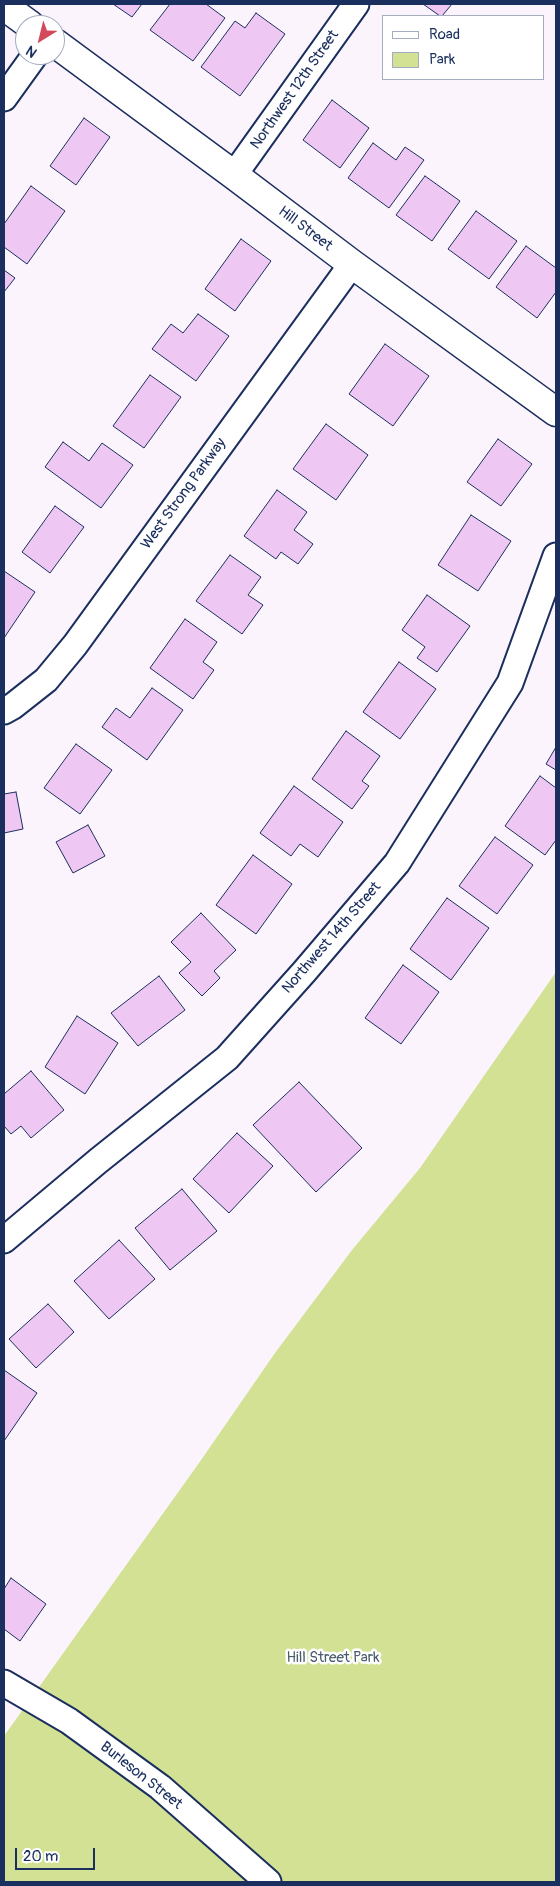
<!DOCTYPE html>
<html>
<head>
<meta charset="utf-8">
<style>
  body { margin:0 }
  #map { position:relative; width:560px; height:1886px; overflow:hidden; background:#fcf4fc; font-family:Pangolin,sans-serif }
  canvas { display:block }
  .frame { position:absolute; inset:0; border:5px solid #1b2f5e; pointer-events:none }
  .legend { position:absolute; left:382px; top:15px; width:162px; height:65px; box-sizing:border-box; background:#fff; border:1px solid #a4acbf; margin:0; padding:6px 9px; list-style:none; font-size:15px; color:#1b2f5e }
  .legend li { display:flex; align-items:center; gap:10px; height:25px }
  .legend b { width:25px; border:1px solid #a4acbf }
  .north { position:absolute; left:15px; top:15px; width:50px; height:50px; box-sizing:border-box; background:#fff; border:1px solid #a4acbf; border-radius:50%; rotate:216deg; font-size:14px; font-weight:700; line-height:20px; text-align:center; color:#1b2f5e }
  .north::after { content:''; display:block; margin:auto; width:18px; height:22px; background:#d1495b; clip-path:polygon(50% 0,100% 100%,50% 72%,0 100%) }
  .scale { position:absolute; left:15px; top:1848px; width:80px; height:22px; box-sizing:border-box; border:2px solid #1b2f5e; border-top:0; padding-left:6px; font-size:15px; line-height:18px; white-space:nowrap; color:#1b2f5e; -webkit-text-stroke:4px #fff; paint-order:stroke }
</style>
</head>
<body>
<div id="map">
<canvas width="560" height="1886"></canvas>
<div class="frame"></div>
<ul class="legend">
<li><b style="height:6px;background:#fff"></b>Road</li>
<li><b style="height:14px;background:#d3e194"></b>Park</li>
</ul>
<div class="north">N</div>
<div class="scale">20 m</div>
</div>
<script>
const g = document.querySelector('canvas').getContext('2d');
g.lineJoin = 'round';
function fill(path, color) { g.fillStyle = color; g.fill(path, 'evenodd'); }
const poly = rows => new Path2D(rows.map(r => 'M' + r).join(''));
function stroke(path, color, width, dash) { g.strokeStyle = color; g.lineWidth = width; g.lineCap = dash ? 'butt' : 'round'; g.setLineDash(dash || []); g.stroke(path); }
function write(font, color, halo, rows, align = 'center') {
  g.font = font + ' Pangolin,sans-serif'; g.lineWidth = 5; g.setLineDash([]); g.textBaseline = 'middle'; g.strokeStyle = halo; g.fillStyle = color; for (const [text, x, y, turn = 0] of rows) {
    g.save(); g.translate(x, y); g.rotate((+turn || 0) * Math.PI / 180); g.textAlign = isNaN(turn) ? turn : align; if (halo) g.strokeText(text, 0, 0); g.fillText(text, 0, 0); g.restore();
  }
}
const green = poly([
  [556,972,556,1882,4,1882,4,1736,199,1463,275,1353,352,1250,420,1168]
]);
const building = poly([
  [113,4,142,4,132,17,113,4],
  [170,4,206,4,225,18,193,61,150,30,170,4],
  [423,4,452,4,442,16,440,16,423,4],
  [256,13,285,34,240,96,201,67,235,21,245,28,256,13],
  [332,100,369,128,340,168,303,140,332,100],
  [84,118,110,137,76,185,50,166,84,118],
  [373,143,396,160,405,147,424,160,389,208,348,178,373,143],
  [425,176,460,201,432,241,396,215,425,176],
  [31,186,65,211,27,264,4,247,4,224,31,186],
  [476,211,517,241,489,279,448,249,476,211],
  [241,239,271,261,235,311,205,289,241,239],
  [526,246,556,268,556,292,537,318,496,287,526,246],
  [4,270,15,278,4,292,4,270],
  [198,314,229,336,196,381,152,349,171,324,183,333,198,314],
  [385,344,429,376,393,426,349,394,385,344],
  [150,375,181,397,144,448,113,426,150,375],
  [326,424,368,455,336,500,293,469,326,424],
  [498,439,532,464,501,506,467,482,498,439],
  [63,442,89,461,102,443,133,465,101,508,45,467,63,442],
  [277,490,307,512,294,530,313,544,298,564,281,552,276,559,244,536,277,490],
  [55,506,84,527,50,573,22,552,55,506],
  [471,515,511,541,478,591,438,565,471,515],
  [230,555,261,577,248,595,263,605,242,634,196,601,230,555],
  [4,571,35,592,4,638,4,571],
  [427,595,470,626,437,672,417,658,425,647,402,630,427,595],
  [185,619,217,642,203,662,214,670,193,699,150,668,185,619],
  [399,662,436,689,400,739,363,712,399,662],
  [152,688,183,710,147,760,102,727,116,708,130,718,152,688],
  [346,731,380,756,362,781,369,786,352,809,312,779,346,731],
  [76,744,112,770,80,814,44,788,76,744],
  [556,747,556,770,546,764,556,747],
  [540,776,556,788,556,840,545,855,505,826,540,776],
  [294,786,343,822,318,857,300,844,291,856,260,833,294,786],
  [16,792,23,829,4,833,4,794,16,792],
  [88,825,105,856,73,873,56,842,88,825],
  [495,837,533,865,497,914,459,886,495,837],
  [253,855,292,884,256,934,216,905,253,855],
  [447,898,489,928,451,980,410,949,447,898],
  [201,913,236,950,214,971,220,978,202,996,179,973,191,962,171,942,201,913],
  [403,965,439,992,401,1044,365,1018,403,965],
  [159,976,185,1010,138,1046,111,1013,159,976],
  [77,1016,118,1043,85,1094,45,1067,77,1016],
  [31,1071,64,1110,31,1138,21,1126,11,1134,4,1126,4,1094,31,1071],
  [299,1082,362,1148,316,1192,253,1125,299,1082],
  [237,1133,273,1166,229,1213,193,1179,237,1133],
  [182,1189,217,1231,170,1270,135,1228,182,1189],
  [119,1240,155,1279,109,1319,74,1281,119,1240],
  [48,1304,74,1332,36,1368,9,1339,48,1304],
  [4,1370,37,1393,4,1441,4,1370],
  [11,1578,46,1604,20,1641,4,1629,4,1589,11,1578]
]);
const minor = poly([
  [4,98,35,55],
  [234,175,356,4],
  [4,711,13,706,46,680,75,645,352,264],
  [4,1240,98,1161,227,1058,304,972,397,863,510,683,556,556],
  [4,1683,69,1721,160,1787,268,1882]
]);
const tertiary = poly([
  [4,6,30,25],
  [55,43,234,175,352,264,556,412]
]);
const streetNames = [
  ["Northwest 12th Street",295,90,-55],
  ["Hill Street",305,229,37],
  ["West Strong Parkway",184,494,-54],
  ["Northwest 14th Street",332,938,-49],
  ["Burleson Street",141,1776,38]
];
const parkNames = [
  ["Hill Street Park",333,1658]
];
fill(green, '#d3e194');
fill(building, '#eec8f2');
stroke(building, '#1b2f5e', 1);
stroke(minor, '#1b2f5e', 29);
stroke(tertiary, '#1b2f5e', 31);
stroke(minor, '#fff', 25);
stroke(tertiary, '#fff', 28);
write('15px', '#1b2f5e', '#fff', streetNames);
write('15px', '#495c6c', '#fff', parkNames);
</script>
</body>
</html>
